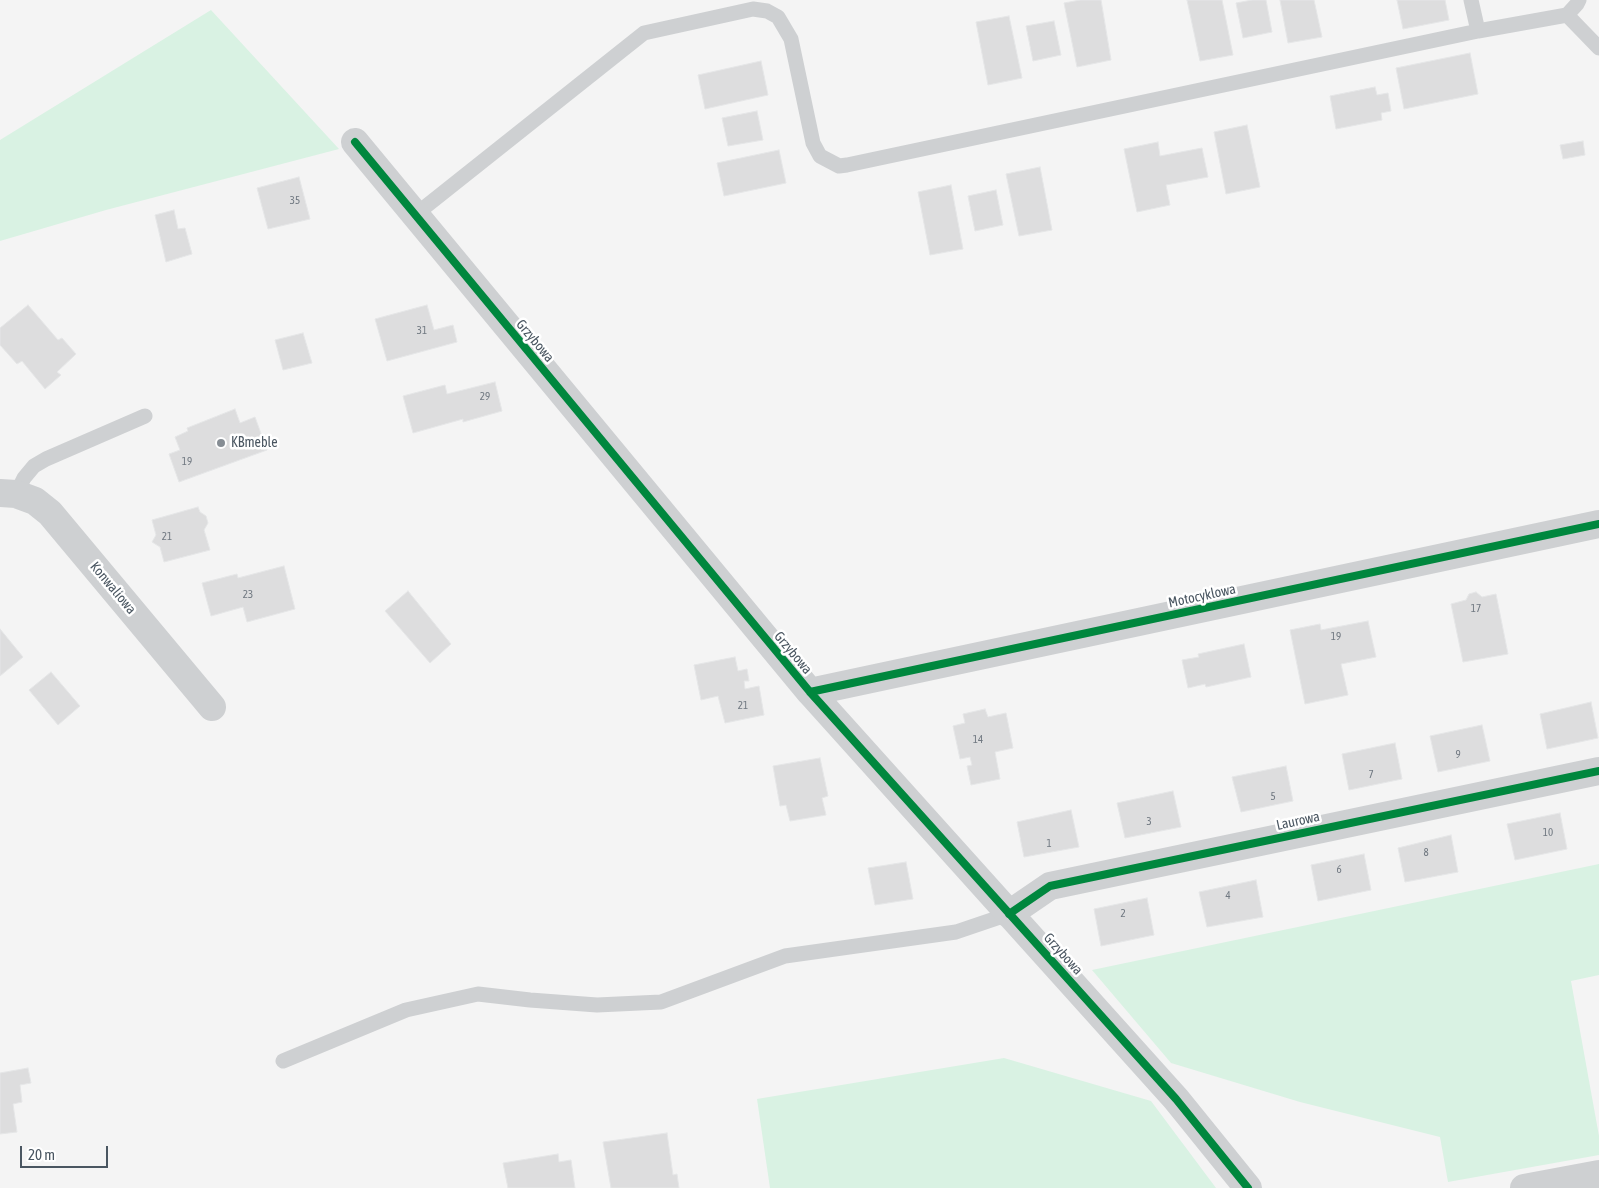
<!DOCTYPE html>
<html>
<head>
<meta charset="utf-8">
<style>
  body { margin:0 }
  #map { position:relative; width:1599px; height:1188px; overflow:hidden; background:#f4f4f4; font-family:"Asap Condensed",sans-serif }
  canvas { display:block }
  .scale { position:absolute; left:20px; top:1146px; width:88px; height:22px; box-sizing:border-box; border:2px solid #4a5661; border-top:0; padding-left:6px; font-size:15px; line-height:18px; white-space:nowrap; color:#4a5661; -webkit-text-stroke:4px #fff; paint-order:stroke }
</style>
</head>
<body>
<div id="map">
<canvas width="1599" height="1188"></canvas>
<div class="scale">20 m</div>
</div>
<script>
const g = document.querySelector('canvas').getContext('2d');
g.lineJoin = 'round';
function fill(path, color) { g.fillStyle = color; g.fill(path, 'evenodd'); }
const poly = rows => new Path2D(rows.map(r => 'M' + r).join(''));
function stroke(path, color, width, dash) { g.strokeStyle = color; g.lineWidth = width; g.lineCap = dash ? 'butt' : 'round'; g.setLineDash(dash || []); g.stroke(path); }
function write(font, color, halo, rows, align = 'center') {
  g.font = font + ' "Asap Condensed",sans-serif'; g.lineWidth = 5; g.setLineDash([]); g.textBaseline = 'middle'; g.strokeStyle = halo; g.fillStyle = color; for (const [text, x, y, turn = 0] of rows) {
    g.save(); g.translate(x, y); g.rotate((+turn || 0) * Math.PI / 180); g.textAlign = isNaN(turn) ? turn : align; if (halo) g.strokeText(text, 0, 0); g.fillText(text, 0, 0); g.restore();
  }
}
const green = poly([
  [211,10,339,149,106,210,0,241,0,140],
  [1599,864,1599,975,1571,981,1599,1136,1599,1155,1448,1182,1440,1137,1300,1102,1171,1063,1092,970],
  [1004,1058,1151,1101,1216,1188,770,1188,757,1099]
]);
const building = poly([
  [1080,0,1101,0,1111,60,1077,67,1064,3,1080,0],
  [1187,0,1222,0,1233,55,1200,61,1187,0],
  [1252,0,1266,0,1272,32,1243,38,1236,3,1252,0],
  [1280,0,1314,0,1322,37,1288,43,1280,0],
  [1397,0,1445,0,1449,20,1403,29,1397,0],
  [1009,16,1022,78,988,85,976,22,1009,16],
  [1054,21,1061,55,1033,61,1026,26,1054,21],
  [1470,53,1478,94,1404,109,1396,68,1470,53],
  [761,61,768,95,705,109,698,75,761,61],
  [1375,87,1377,95,1388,93,1391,111,1381,113,1382,120,1336,129,1330,96,1375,87],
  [757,111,763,140,728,146,722,118,757,111],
  [1247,125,1260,187,1226,194,1214,132,1247,125],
  [1583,141,1585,155,1563,159,1560,145,1583,141],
  [1158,142,1160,156,1202,148,1208,177,1166,185,1170,205,1137,212,1124,149,1158,142],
  [779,150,786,183,724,196,717,163,779,150],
  [1040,167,1052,230,1019,236,1006,174,1040,167],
  [299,177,310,219,268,229,257,188,299,177],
  [951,185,963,249,930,255,918,192,951,185],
  [996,190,1003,225,975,231,968,196,996,190],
  [174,210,178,229,185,228,192,254,166,262,155,215,174,210],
  [28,305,58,340,62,338,76,354,57,372,61,375,45,389,22,361,17,364,0,345,0,328,28,305],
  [427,305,434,330,453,325,457,342,387,361,375,319,427,305],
  [303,333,312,363,283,370,275,340,303,333],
  [495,382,502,411,463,422,463,419,413,433,403,396,445,385,447,394,495,382],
  [235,409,240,423,255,417,267,450,179,482,169,454,180,450,175,437,188,431,187,428,235,409],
  [198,507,200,512,206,516,208,523,204,530,210,550,164,562,160,547,152,542,156,535,152,520,198,507],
  [284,566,295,609,247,622,243,607,211,616,202,583,237,574,238,578,284,566],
  [408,591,451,644,430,663,385,611,408,591],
  [1476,592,1482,597,1496,594,1508,654,1463,662,1451,604,1466,600,1469,594,1476,592],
  [1368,621,1376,657,1341,664,1348,695,1305,704,1290,630,1320,624,1321,630,1368,621],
  [0,629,23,657,0,676,0,629],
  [1244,644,1251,677,1206,687,1205,684,1188,688,1182,660,1199,657,1198,654,1244,644],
  [735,657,738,671,747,669,749,681,744,681,745,689,759,686,764,715,725,723,718,696,701,700,694,665,735,657],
  [51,672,80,706,58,725,29,690,51,672],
  [1591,702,1598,738,1547,749,1540,714,1591,702],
  [985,709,988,717,1006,713,1013,748,995,752,1000,779,971,785,967,766,972,765,970,757,960,759,953,726,965,723,963,714,985,709],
  [1482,725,1490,761,1438,772,1430,736,1482,725],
  [1395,743,1402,779,1349,790,1342,754,1395,743],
  [820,758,828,796,822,798,826,815,790,821,786,805,780,806,773,766,820,758],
  [1286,766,1293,801,1241,812,1232,777,1286,766],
  [1173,791,1181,827,1125,838,1117,803,1173,791],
  [1071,810,1079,847,1024,857,1017,822,1071,810],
  [1560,813,1567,849,1515,860,1507,824,1560,813],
  [1451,835,1458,872,1405,882,1398,848,1451,835],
  [1364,854,1371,890,1318,901,1311,865,1364,854],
  [906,862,913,899,875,905,868,868,906,862],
  [1256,880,1263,917,1207,927,1199,892,1256,880],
  [1147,898,1154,935,1101,946,1094,909,1147,898],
  [28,1068,31,1083,20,1085,22,1102,13,1104,17,1132,0,1134,0,1073,28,1068],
  [667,1133,673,1175,677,1174,679,1188,611,1188,603,1142,667,1133],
  [558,1154,559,1162,571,1160,575,1188,508,1188,503,1163,558,1154]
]);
const service = poly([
  [1471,0,1478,31],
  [1567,15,1577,4,1579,0],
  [415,215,644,33,753,9,767,11,778,17,791,39,813,143,820,156,839,166,847,165,1478,31,1567,15,1599,48],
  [16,494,24,478,34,466,46,459,145,416],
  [283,1061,406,1010,478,994,530,1000,597,1005,661,1002,785,956,956,932,1009,914]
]);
const minor = poly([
  [355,142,810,692,1176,1099,1248,1188],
  [0,493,16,494,35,501,50,513,212,707],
  [810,692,1599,524],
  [1009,914,1050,886,1599,771],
  [1524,1188,1599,1174]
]);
const cycleway = poly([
  [355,142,810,692,1176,1099,1248,1188],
  [810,692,1599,524],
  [1009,914,1050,886,1599,771]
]);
const markers = [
  [221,443,5,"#868d94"]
];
const numberNames = [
  ["35",295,201],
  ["31",422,331],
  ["29",485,397],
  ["19",187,462],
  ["21",167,537],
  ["23",248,595],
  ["17",1476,609],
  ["19",1336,637],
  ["21",743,706],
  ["14",978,740],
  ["9",1458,755],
  ["7",1371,775],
  ["5",1273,797],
  ["3",1149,822],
  ["10",1548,833],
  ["1",1049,844],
  ["8",1426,853],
  ["6",1339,870],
  ["4",1228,896],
  ["2",1123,914]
];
const streetNames = [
  ["Grzybowa",535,341,50],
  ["Konwaliowa",113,588,50],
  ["Motocyklowa",1202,596,-12],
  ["Grzybowa",793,653,50],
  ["Laurowa",1298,821,-12],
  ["Grzybowa",1063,954,48]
];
const poiNames = [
  ["KBmeble",231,443]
];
fill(green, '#d9f2e3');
fill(building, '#ddddde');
stroke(building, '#e5e6e7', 1);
stroke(service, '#ced0d2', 15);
stroke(minor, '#ced0d2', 28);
stroke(cycleway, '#00873e', 8);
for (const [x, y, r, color] of markers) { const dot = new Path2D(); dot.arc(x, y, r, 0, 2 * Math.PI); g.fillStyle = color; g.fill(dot); stroke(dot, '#fff', 2); }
write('11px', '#707881', null, numberNames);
write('14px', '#4a5661', '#fff', streetNames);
write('14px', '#4a5661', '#fff', poiNames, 'left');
</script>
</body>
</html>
